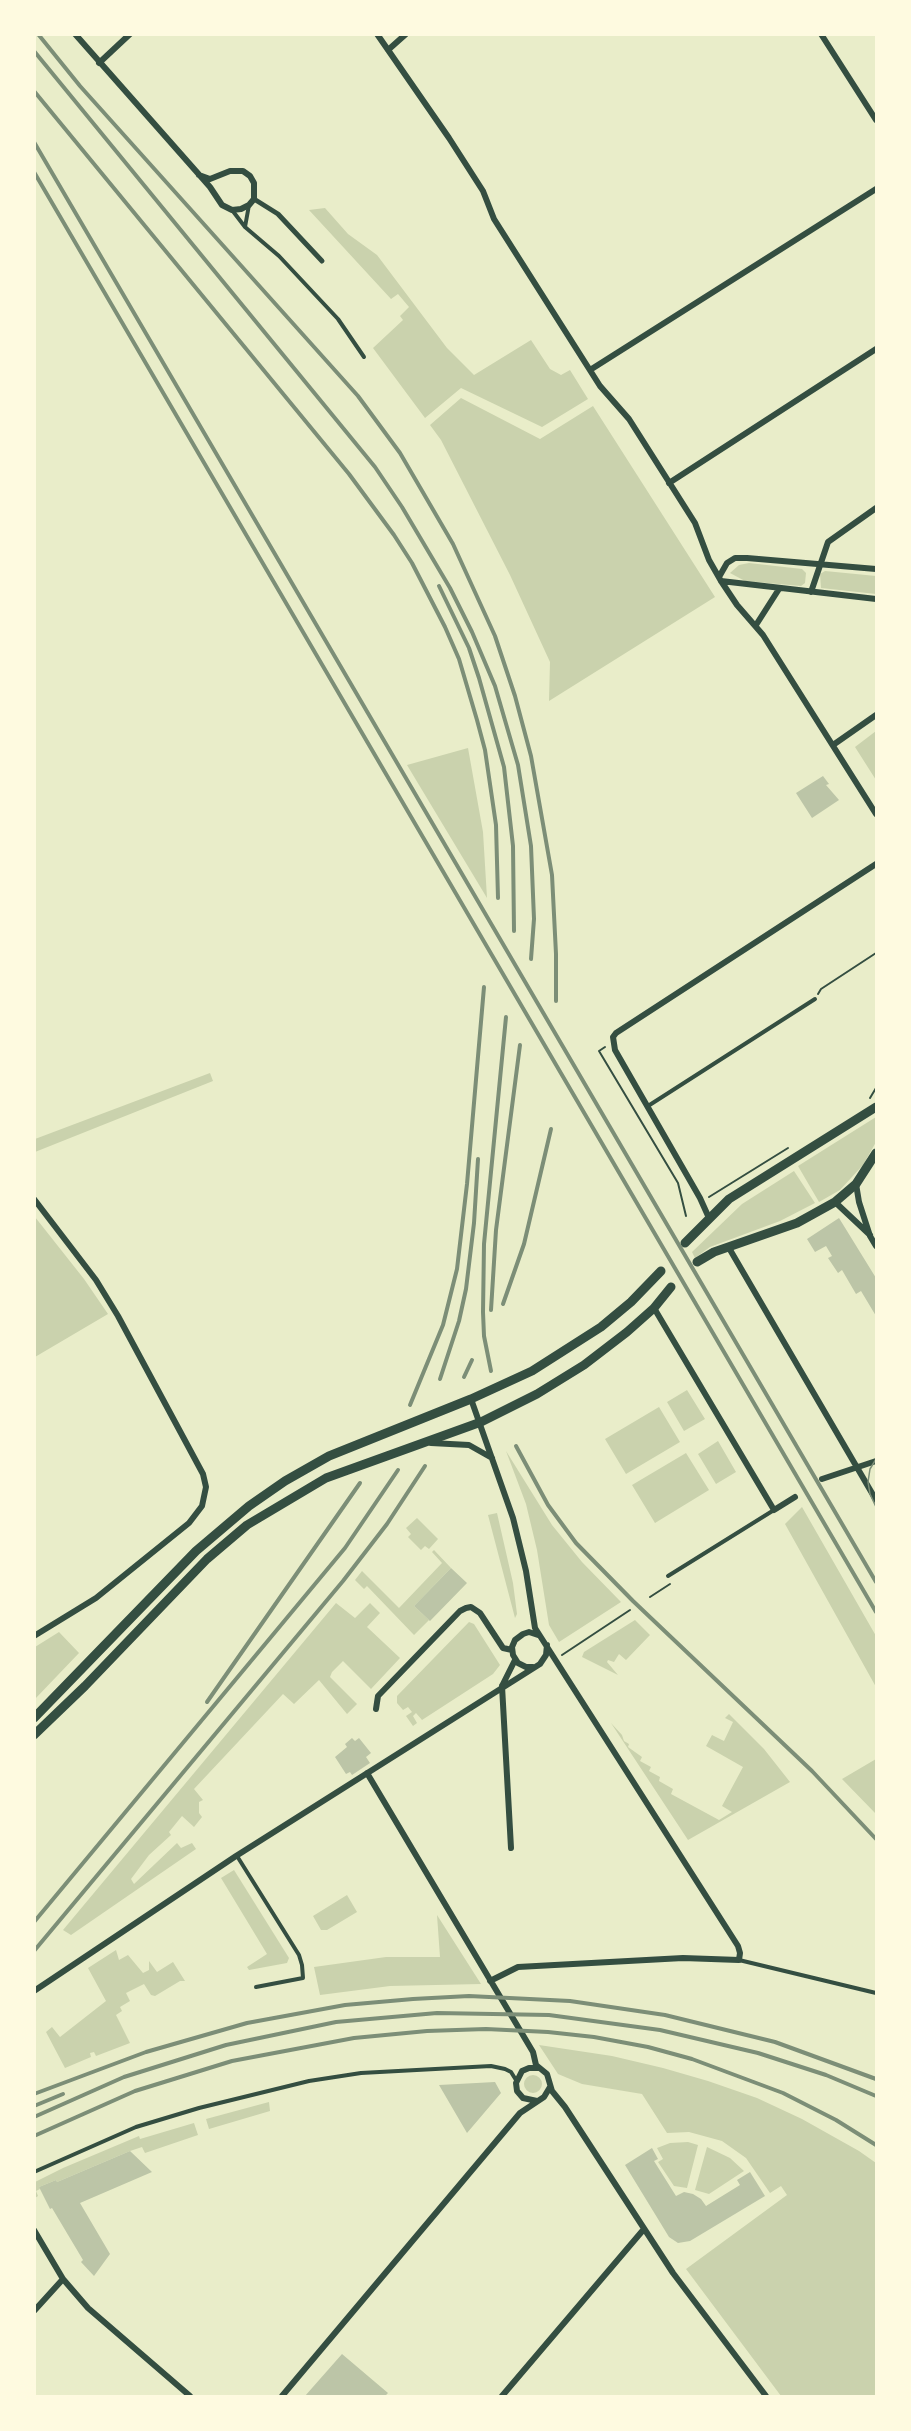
<!DOCTYPE html>
<html>
<head>
<meta charset="utf-8">
<style>
  body { margin:0 }
  #map { position:relative; width:911px; height:2431px; overflow:hidden; background:#e9edc9; font-family:Raleway,sans-serif }
  canvas { display:block }
  .frame { position:absolute; inset:0; border:36px solid #fefae0; pointer-events:none }
</style>
</head>
<body>
<div id="map">
<canvas width="911" height="2431"></canvas>
<div class="frame"></div>
</div>
<script>
const g = document.querySelector('canvas').getContext('2d');
g.lineJoin = 'round';
function fill(path, color) { g.fillStyle = color; g.fill(path, 'evenodd'); }
const poly = rows => new Path2D(rows.map(r => 'M' + r).join(''));
function stroke(path, color, width, dash) { g.strokeStyle = color; g.lineWidth = width; g.lineCap = dash ? 'butt' : 'round'; g.setLineDash(dash || []); g.stroke(path); }
const green = poly([
  [325,208,348,234,377,255,447,348,474,375,531,340,550,369,561,375,570,370,588,399,542,427,461,388,425,418,373,348,403,320,400,316,409,307,398,294,391,299,309,210],
  [461,398,540,439,593,406,715,597,549,701,550,662,510,575,441,440,430,425],
  [749,563,802,569,806,573,805,583,801,586,745,581,730,573,739,565],
  [825,571,876,576,876,594,821,588,820,574],
  [876,731,876,780,855,747],
  [468,748,483,832,487,898,407,765],
  [210,1073,213,1081,35,1152,35,1139],
  [876,1117,876,1142,863,1165,840,1190,819,1202,798,1166],
  [794,1171,815,1203,780,1221,710,1247,695,1258,692,1252,742,1204],
  [35,1217,84,1279,108,1314,35,1357],
  [687,1390,705,1419,684,1431,667,1402],
  [659,1407,680,1442,626,1474,605,1439],
  [718,1441,736,1472,716,1484,698,1454],
  [506,1451,552,1525,582,1562,621,1602,559,1642,549,1625,537,1550,526,1504],
  [686,1453,709,1490,655,1523,632,1485],
  [802,1507,876,1636,876,1687,785,1524],
  [497,1513,513,1583,517,1614,515,1618,488,1515],
  [417,1518,438,1539,429,1549,425,1546,421,1550,408,1537,411,1534,406,1528],
  [434,1550,451,1568,414,1606,429,1620,414,1635,367,1586,364,1589,355,1580,362,1571,399,1608,442,1563,432,1552],
  [336,1603,355,1618,370,1603,380,1613,367,1627,400,1658,371,1689,343,1661,332,1672,330,1677,357,1704,347,1714,319,1680,294,1704,283,1694,194,1789,203,1800,199,1802,199,1813,202,1817,194,1827,182,1816,169,1832,171,1835,149,1855,131,1879,134,1884,177,1843,181,1848,192,1843,196,1849,71,1935,63,1930],
  [635,1620,650,1635,626,1660,619,1654,614,1662,608,1660,607,1662,618,1675,582,1657,584,1652],
  [469,1622,474,1624,500,1665,493,1674,422,1720,416,1713,413,1716,417,1723,413,1726,406,1716,412,1712,408,1707,403,1710,397,1703,397,1696],
  [59,1632,79,1653,35,1699,35,1647],
  [729,1714,764,1749,790,1782,688,1840,611,1723,622,1735,624,1741,629,1744,628,1747,642,1757,640,1761,651,1767,649,1771,660,1777,659,1781,673,1789,671,1794,719,1820,732,1812,722,1806,743,1767,706,1746,712,1735,724,1741,733,1722,725,1718],
  [876,1759,876,1814,842,1779],
  [234,1870,289,1958,287,1963,249,1970,247,1967,267,1954,221,1878],
  [347,1895,357,1912,327,1930,321,1930,313,1916],
  [437,1915,481,1984,390,1986,320,1995,314,1967,386,1957,440,1957],
  [116,1950,119,1960,128,1955,143,1973,149,1970,149,1961,157,1972,173,1962,185,1981,180,1981,155,1996,151,1995,144,1984,126,1993,130,2001,120,2007,122,2011,116,2015,130,2043,96,2056,94,2052,90,2053,91,2057,65,2068,46,2032,52,2027,60,2037,106,2001,88,1968],
  [539,2045,612,2056,663,2068,708,2081,757,2098,802,2119,859,2151,876,2163,876,2396,781,2396,686,2269,787,2195,781,2186,770,2193,746,2158,722,2141,689,2132,667,2133,642,2094,582,2084,558,2074],
  '524 2084a9 9 0 1 1 18 0a9 9 0 1 1-18 0Z',
  [269,2102,270,2111,209,2129,206,2119],
  [194,2123,198,2135,145,2153,142,2147,130,2151,57,2182,56,2180,39,2187,40,2189,36,2191,38,2196,35,2198,35,2182,63,2168,139,2136,140,2139],
  [688,2142,698,2145,687,2188,674,2186,658,2162,663,2159,657,2148,670,2143],
  [707,2147,730,2158,744,2171,709,2194,695,2190]
]);
const building = poly([
  [823,776,829,784,826,785,839,800,812,818,796,793],
  [839,1218,876,1278,876,1316,861,1291,856,1294,842,1270,838,1273,828,1258,832,1256,826,1246,815,1252,807,1239],
  [451,1568,467,1583,430,1621,414,1606],
  [352,1738,355,1741,359,1738,371,1753,366,1757,370,1763,352,1775,350,1772,346,1774,335,1757,347,1747,345,1744],
  [495,2082,501,2093,467,2133,439,2085],
  [652,2148,658,2159,654,2161,676,2196,684,2192,693,2194,701,2199,706,2206,740,2185,737,2180,750,2172,765,2196,690,2241,678,2243,669,2237,625,2165],
  [130,2151,152,2172,80,2203,110,2254,94,2276,81,2262,83,2260,52,2208,50,2209,39,2187,56,2180,57,2182],
  [342,2354,388,2393,385,2396,305,2396]
]);
const path = poly([
  [818,994,821,989,876,953],
  [605,1047,599,1051,678,1183,686,1216],
  [870,1098,876,1088],
  [709,1197,788,1148],
  [650,1597,670,1584],
  [562,1655,630,1610]
]);
const service = poly([
  [232,210,245,227,249,205],
  [245,227,279,256,338,319,364,357],
  [648,1106,815,999],
  [668,1576,774,1510],
  [237,1856,299,1955,302,1965,303,1978,256,1987],
  [739,1960,876,1993],
  [34,2172,136,2127,199,2108,309,2081,361,2073,491,2066,505,2069,511,2072,516,2080]
]);
const pedestrian = poly([
  [254,199,278,214,322,261]
]);
const minor = poly([
  [75,34,210,187,222,205,232,210,241,209,249,205,254,199,254,183,250,176,243,171,230,171,210,179,199,175],
  [377,34,449,138,483,191,494,219,600,386,629,419,695,523,709,560,721,581,737,605,763,635,876,814],
  [821,34,876,120],
  [388,50,406,34],
  [99,63,130,34],
  [590,370,876,189],
  [669,483,876,349],
  [719,577,727,563,735,558,747,558,876,569],
  [721,581,876,599],
  [811,592,828,542,876,508],
  [756,625,779,589],
  [833,745,876,715],
  [856,1184,859,1202,870,1236,876,1246],
  [34,1199,96,1280,118,1316,203,1474,206,1487,202,1506,189,1523,96,1598,34,1636],
  [835,1202,870,1235],
  [709,1218,700,1198,615,1050,613,1037,616,1033,876,864],
  [729,1248,876,1500],
  [654,1308,774,1510,795,1497],
  [471,1399,513,1518,526,1571,535,1628,738,1946,740,1953,739,1960,683,1958,518,1967,490,1981],
  [431,1443,469,1445,492,1458],
  [822,1479,876,1461],
  [533,1667,526,1667,518,1663,513,1655,512,1647,515,1640,523,1634,529,1632,538,1635],
  [502,1686,511,1848],
  [502,1686,515,1660],
  [376,1709,378,1696,460,1611,466,1608,471,1607,480,1613,503,1648,512,1650],
  [367,1773,533,2052,536,2065,547,2074,552,2091,565,2107,673,2273,766,2396],
  [34,1991,236,1856,540,1664,546,1655,547,1645],
  [537,2101,523,2098,517,2091,516,2083,522,2071,529,2068,538,2068],
  [34,2230,63,2279,88,2308,190,2396],
  [34,2311,63,2279],
  [282,2396,520,2113,544,2097,550,2087],
  [502,2396,644,2229]
]);
const tertiary = poly([
  [685,1243,729,1199,876,1107],
  [697,1262,714,1252,797,1223,835,1202,856,1184,876,1153],
  [34,1718,196,1551,249,1506,285,1481,329,1456,471,1399,532,1371,601,1327,631,1302,661,1271],
  [34,1735,85,1686,207,1559,247,1525,326,1478,481,1422,537,1394,584,1365,627,1332,654,1308,671,1287]
]);
const tram = poly([
  [876,1459,870,1469,868,1482,870,1494,876,1507]
]);
const rail = poly([
  [38,34,80,86,358,396,400,453,453,544,495,636,515,696,531,756,552,875,556,954,556,1001],
  [34,51,375,467,402,507,450,588,472,632,495,686,518,765,531,846,534,919,531,959],
  [34,91,349,474,394,535,412,563,445,627,459,659,477,720,485,750,496,825,498,898],
  [34,142,876,1582],
  [34,172,876,1612],
  [439,586,469,648,479,678,504,767,513,846,514,931],
  [503,1304,524,1244,551,1129],
  [491,1310,496,1230,520,1045],
  [491,1371,484,1336,483,1312,484,1244,506,1017],
  [464,1377,472,1360],
  [440,1379,459,1321,466,1289,474,1223,478,1159],
  [410,1405,443,1325,457,1269,467,1184,484,987],
  [516,1446,548,1505,576,1543,633,1601,812,1771,876,1839],
  [207,1702,360,1483],
  [34,1922,345,1548,398,1470],
  [34,1951,343,1581,387,1524,425,1466],
  [34,2094,146,2052,247,2023,345,2005,413,1999,469,1996,570,2001,665,2015,775,2042,876,2079],
  [34,2106,63,2094],
  [34,2117,124,2077,226,2045,336,2022,437,2013,549,2015,660,2030,758,2053,826,2075,876,2096],
  [34,2136,135,2091,232,2061,354,2038,427,2031,486,2029,548,2032,594,2037,648,2047,692,2059,783,2093,836,2120,876,2145]
]);
fill(green, '#cad2ad');
fill(building, '#bcc5a7');
stroke(path, '#344e41', 2);
stroke(service, '#344e41', 4);
stroke(pedestrian, '#344e41', 5);
stroke(minor, '#344e41', 6);
stroke(tertiary, '#344e41', 9);
stroke(tram, '#7c8e77', 1.5);
stroke(rail, '#7c8e77', 4);
</script>
</body>
</html>
